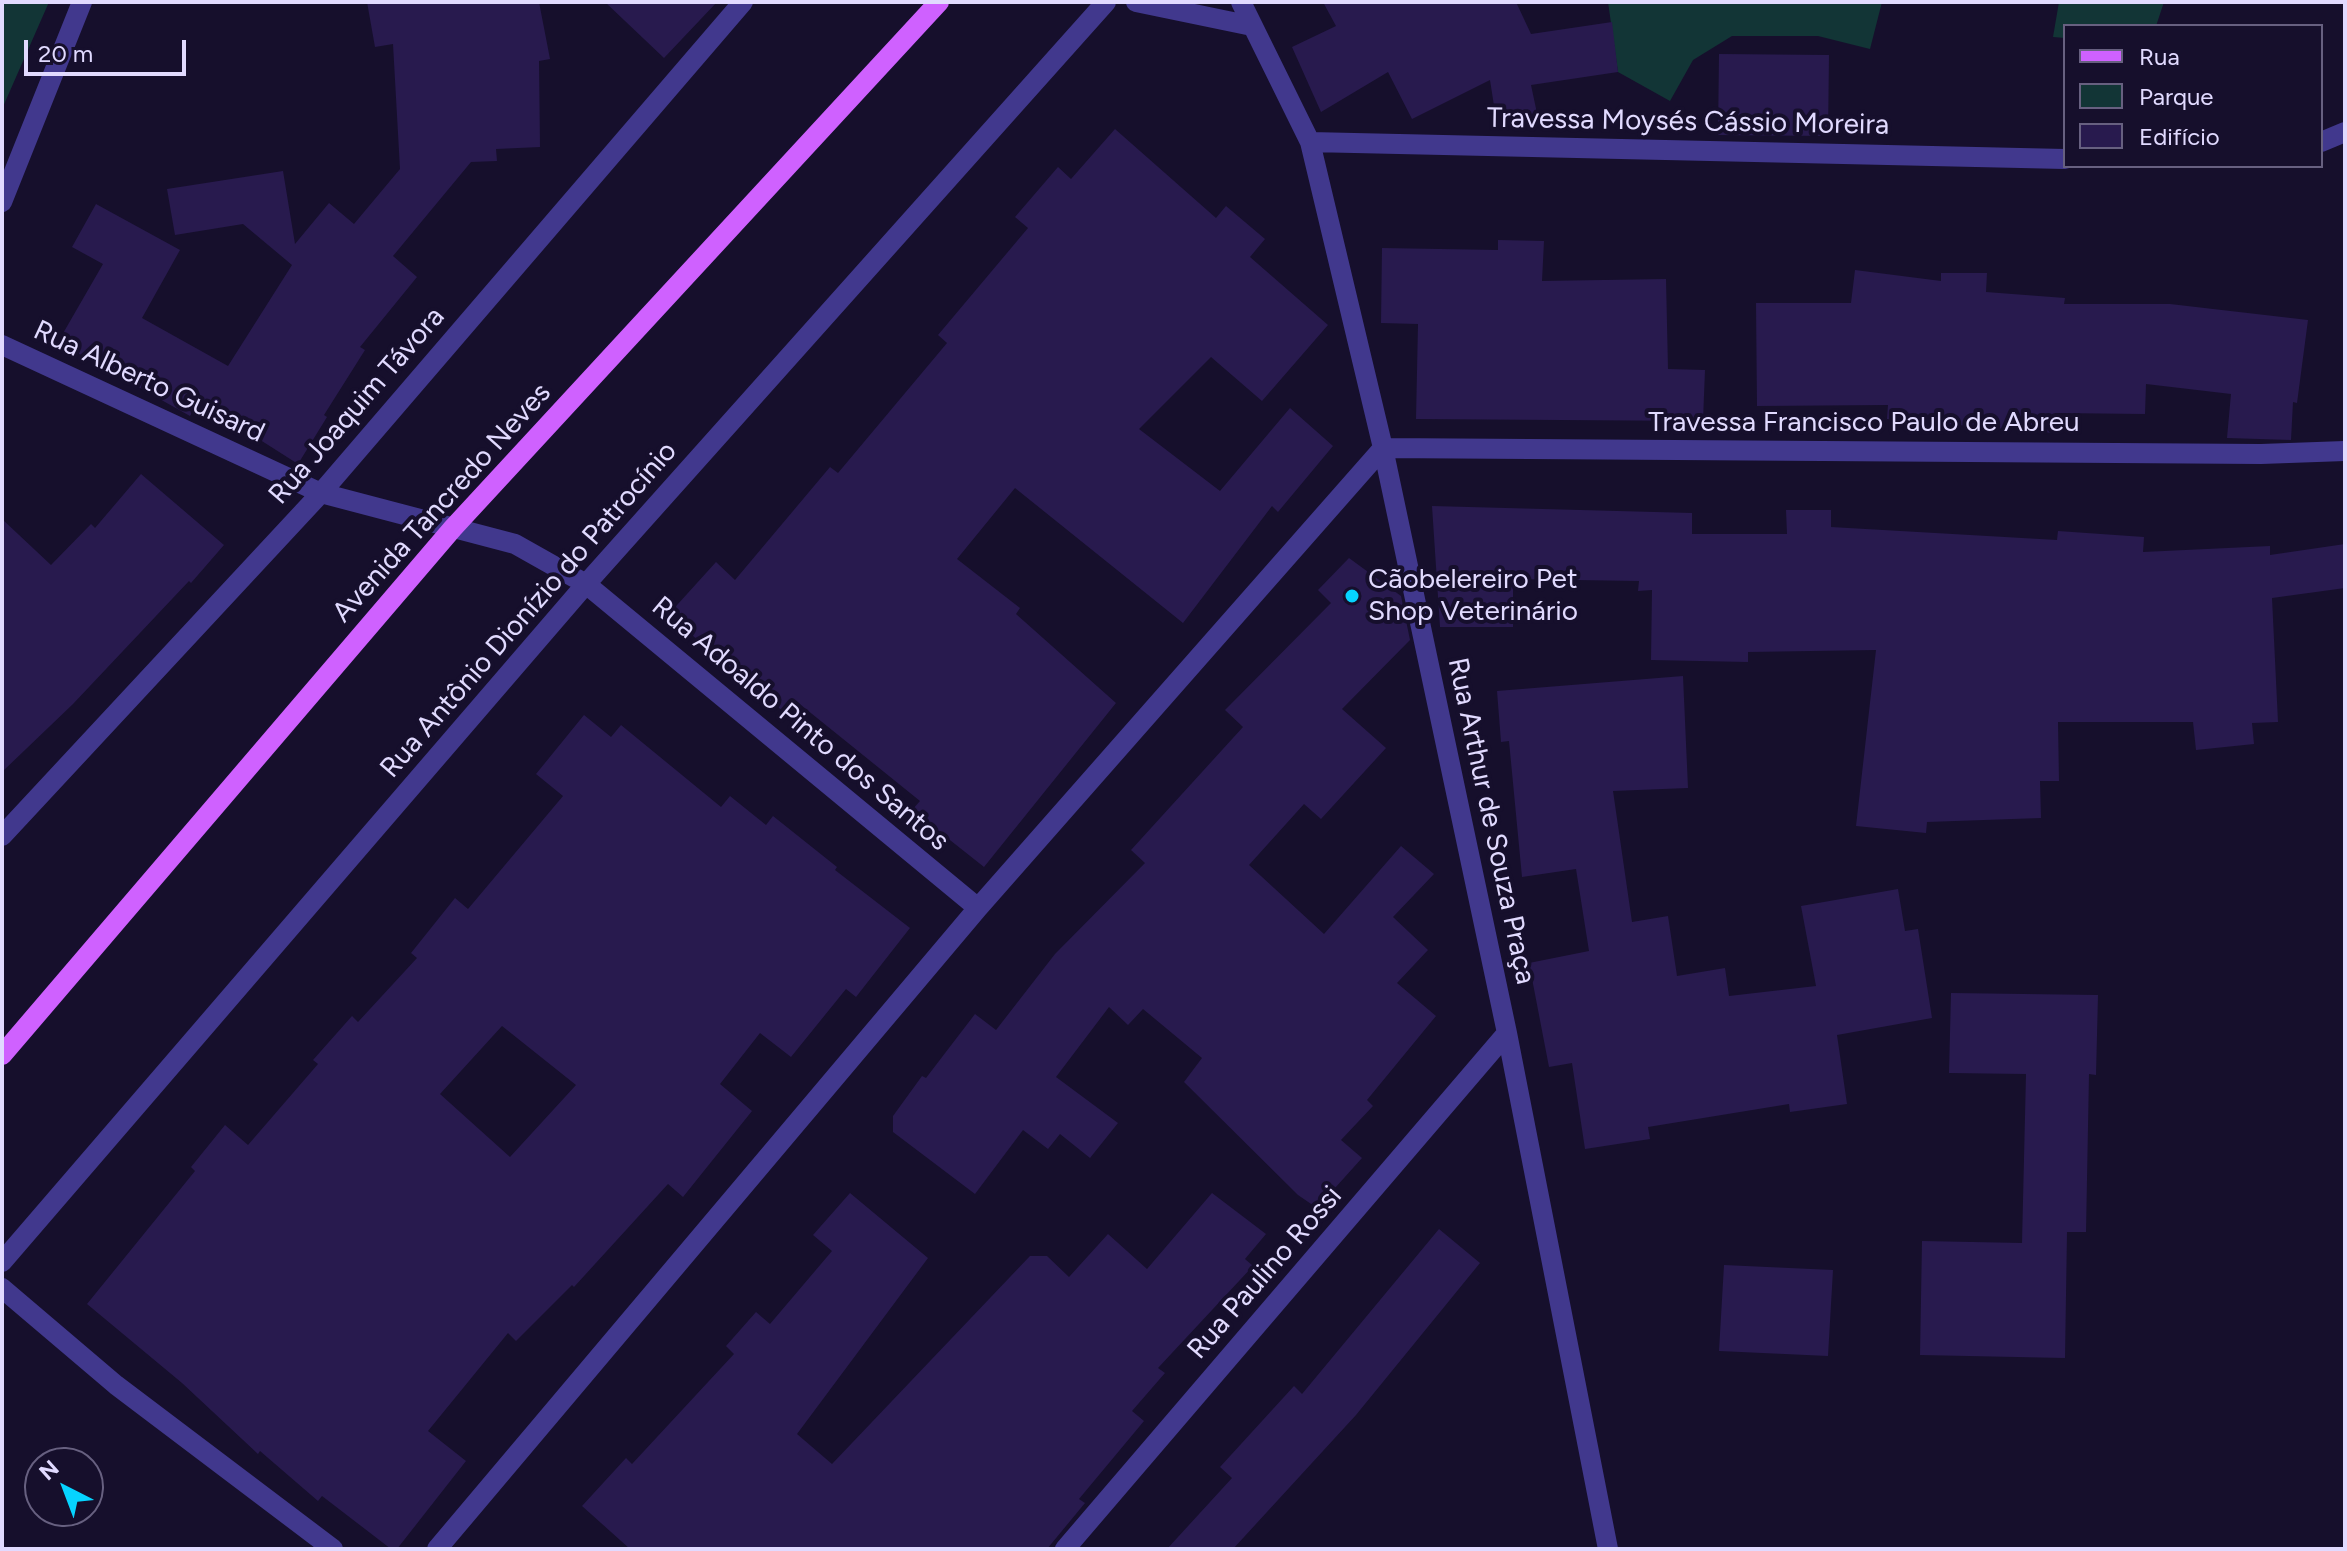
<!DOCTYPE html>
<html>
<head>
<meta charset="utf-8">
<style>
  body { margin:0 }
  #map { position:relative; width:2347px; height:1551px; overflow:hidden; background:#160f2c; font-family:Figtree,sans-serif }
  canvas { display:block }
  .frame { position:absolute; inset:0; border:4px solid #e1daff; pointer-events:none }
  .legend { position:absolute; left:2063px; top:24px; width:260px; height:144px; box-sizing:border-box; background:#160f2c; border:2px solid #676080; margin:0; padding:10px 14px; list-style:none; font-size:24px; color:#e1daff }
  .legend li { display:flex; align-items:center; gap:16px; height:40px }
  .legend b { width:40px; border:2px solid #676080 }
  .north { position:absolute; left:24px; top:1447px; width:80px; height:80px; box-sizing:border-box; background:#160f2c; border:2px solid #676080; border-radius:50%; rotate:318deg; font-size:22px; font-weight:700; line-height:32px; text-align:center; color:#e1daff }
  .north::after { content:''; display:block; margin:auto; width:28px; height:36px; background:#06d4ff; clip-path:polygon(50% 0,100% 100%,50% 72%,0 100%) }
  .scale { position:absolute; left:24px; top:40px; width:162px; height:36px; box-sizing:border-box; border:4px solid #e1daff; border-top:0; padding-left:10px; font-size:24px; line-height:28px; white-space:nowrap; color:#e1daff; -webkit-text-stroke:6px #160f2c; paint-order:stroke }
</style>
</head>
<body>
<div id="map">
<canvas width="2347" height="1551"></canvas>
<div class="frame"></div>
<ul class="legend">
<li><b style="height:10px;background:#cf61ff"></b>Rua</li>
<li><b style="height:22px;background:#123536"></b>Parque</li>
<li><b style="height:22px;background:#281a4e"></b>Edifício</li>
</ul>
<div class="north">N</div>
<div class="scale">20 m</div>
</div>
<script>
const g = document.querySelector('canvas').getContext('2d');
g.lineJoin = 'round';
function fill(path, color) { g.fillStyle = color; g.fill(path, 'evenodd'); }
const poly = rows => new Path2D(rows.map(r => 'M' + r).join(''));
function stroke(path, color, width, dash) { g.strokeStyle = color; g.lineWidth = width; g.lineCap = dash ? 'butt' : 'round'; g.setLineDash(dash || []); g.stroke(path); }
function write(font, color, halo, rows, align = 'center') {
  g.font = font + ' Figtree,sans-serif'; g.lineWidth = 8; g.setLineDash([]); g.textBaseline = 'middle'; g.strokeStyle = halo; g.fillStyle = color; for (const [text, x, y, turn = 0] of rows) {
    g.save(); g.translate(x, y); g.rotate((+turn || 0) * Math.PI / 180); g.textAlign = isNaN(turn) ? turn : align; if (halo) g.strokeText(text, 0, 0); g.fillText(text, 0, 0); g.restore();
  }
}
const green = poly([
  [2,2,49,2,2,109],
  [1608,2,1882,2,1870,49,1818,36,1732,36,1693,60,1670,101,1618,72],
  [2059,2,2164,2,2156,26,2065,26,2065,38,2053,37]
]);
const building = poly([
  [367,2,539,2,550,59,539,61,540,147,496,149,497,161,471,162,393,256,417,277,360,347,365,350,324,415,327,417,298,464,199,401,190,416,58,342,103,264,72,247,96,204,180,250,142,318,228,366,292,265,243,224,175,235,167,189,283,171,295,244,329,203,354,224,400,169,393,44,375,47],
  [605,2,717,2,664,58],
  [1323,2,1516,2,1531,34,1612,22,1618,72,1531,85,1538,118,1497,125,1490,80,1412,119,1388,72,1321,112,1292,47,1336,26],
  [1719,54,1829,55,1828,136,1718,135],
  [1115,129,1216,218,1226,206,1265,239,1250,257,1328,325,1262,401,1211,357,1139,429,1220,491,1290,408,1333,446,1278,512,1272,506,1183,623,1015,488,957,559,1020,608,1016,614,1116,703,984,867,912,810,920,801,796,701,785,713,668,615,716,562,735,580,830,467,838,473,947,343,938,335,1028,228,1015,217,1058,167,1071,179],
  [1498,240,1544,241,1542,281,1666,279,1668,369,1705,370,1703,421,1416,419,1418,324,1381,323,1382,248,1498,250],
  [1855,270,1941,281,1941,273,1987,273,1986,292,2065,298,2064,304,2170,304,2308,320,2297,403,2293,402,2291,440,2227,438,2231,394,2146,384,2145,414,2055,413,2054,433,1887,419,1888,405,1757,406,1756,303,1851,303],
  [141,474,224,545,191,583,189,581,73,704,2,772,2,519,51,565,91,524,95,528],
  [1432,506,1692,513,1692,534,1787,534,1786,510,1831,510,1831,527,2057,540,2058,531,2144,537,2143,552,2270,546,2270,555,2345,544,2345,588,2272,598,2278,722,2252,723,2254,744,2196,750,2193,722,2058,722,2059,781,2040,781,2041,818,1927,822,1926,833,1856,826,1876,650,1748,652,1748,662,1651,660,1652,590,1638,591,1639,581,1513,579,1513,627,1440,627],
  [1349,558,1401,596,1410,640,1342,709,1386,748,1321,819,1304,804,1249,865,1324,934,1401,846,1434,874,1393,917,1428,950,1397,983,1436,1016,1367,1100,1373,1106,1341,1140,1362,1158,1317,1208,1298,1195,1184,1082,1202,1058,1143,1009,1128,1025,1109,1007,1056,1077,1118,1123,1090,1158,1060,1134,1048,1149,1023,1130,975,1194,893,1132,893,1116,922,1076,926,1078,975,1014,996,1030,1055,954,1145,863,1131,850,1243,727,1225,710,1331,603,1318,590],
  [1683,676,1688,788,1613,791,1632,922,1668,916,1677,976,1725,968,1729,996,1816,986,1801,906,1898,889,1905,931,1918,929,1932,1018,1837,1035,1847,1104,1790,1112,1789,1104,1648,1127,1650,1139,1585,1149,1572,1063,1549,1067,1529,963,1589,951,1576,869,1522,877,1509,741,1501,742,1497,691],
  [584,715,611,737,621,725,721,807,730,796,766,825,773,816,837,867,835,870,910,928,856,997,846,989,791,1057,760,1033,720,1084,752,1111,683,1197,668,1184,574,1287,572,1285,516,1341,508,1333,428,1431,466,1461,397,1549,391,1549,322,1496,318,1501,260,1451,258,1454,182,1383,87,1304,195,1171,191,1167,225,1125,248,1145,318,1064,313,1060,352,1016,358,1022,417,958,411,953,455,898,468,909,563,796,536,774],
  [502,1026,576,1085,510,1157,440,1094],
  [1951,993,2098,995,2096,1075,2089,1074,2086,1232,2067,1232,2065,1358,1920,1355,1922,1241,2022,1243,2026,1074,1949,1073],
  [850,1193,928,1258,797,1434,832,1464,1030,1256,1047,1256,1069,1277,1108,1234,1147,1269,1212,1193,1266,1234,1245,1259,1253,1266,1158,1368,1165,1373,1132,1411,1144,1421,1079,1499,1085,1503,1047,1549,630,1549,582,1506,626,1458,632,1464,734,1354,726,1346,756,1312,770,1324,832,1251,813,1235],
  [1439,1229,1480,1263,1356,1415,1233,1549,1167,1549,1232,1478,1220,1467,1294,1386,1302,1394],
  [1724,1265,1833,1270,1828,1356,1719,1351]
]);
const minor = poly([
  [1136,2,1252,26],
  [1241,2,1310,142,1383,448,1507,1033,1608,1549],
  [1310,142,2065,159],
  [2321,142,2345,132],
  [2,202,82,2],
  [2,345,321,493,515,544,586,584,978,908],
  [2,836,321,493,743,2],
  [2,1262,586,584,1106,2],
  [2,1288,116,1385,333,1549],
  [437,1549,978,908,1383,448,2261,454,2345,451],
  [1065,1549,1507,1033]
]);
const major = poly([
  [2,1055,453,528,939,2]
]);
const markers = [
  [1352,596,8,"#06d4ff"]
];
const streetNames = [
  ["Travessa Moysés Cássio Moreira",1688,122,1],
  ["Rua Alberto Guisard",149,382,25],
  ["Rua Joaquim Távora",357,406,-49],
  ["Travessa Francisco Paulo de Abreu",1864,423],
  ["Avenida Tancredo Neves",442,503,-48],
  ["Rua Antônio Dionízio do Patrocínio",529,610,-49],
  ["Rua Adoaldo Pinto dos Santos",800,724,40],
  ["Rua Arthur de Souza Praça",1491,821,78],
  ["Rua Paulino Rossi",1265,1273,-49]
];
const poiNames = [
  ["Cãobelereiro Pet",1368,580],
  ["Shop Veterinário",1368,612]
];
fill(green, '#123536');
fill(building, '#281a4e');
stroke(minor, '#41388d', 20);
stroke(major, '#cf61ff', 20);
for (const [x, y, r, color] of markers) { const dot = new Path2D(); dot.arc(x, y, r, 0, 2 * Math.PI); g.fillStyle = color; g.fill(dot); stroke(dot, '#160f2c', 3); }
write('28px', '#e1daff', '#160f2c', streetNames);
write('28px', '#e1daff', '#160f2c', poiNames, 'left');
</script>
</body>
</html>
